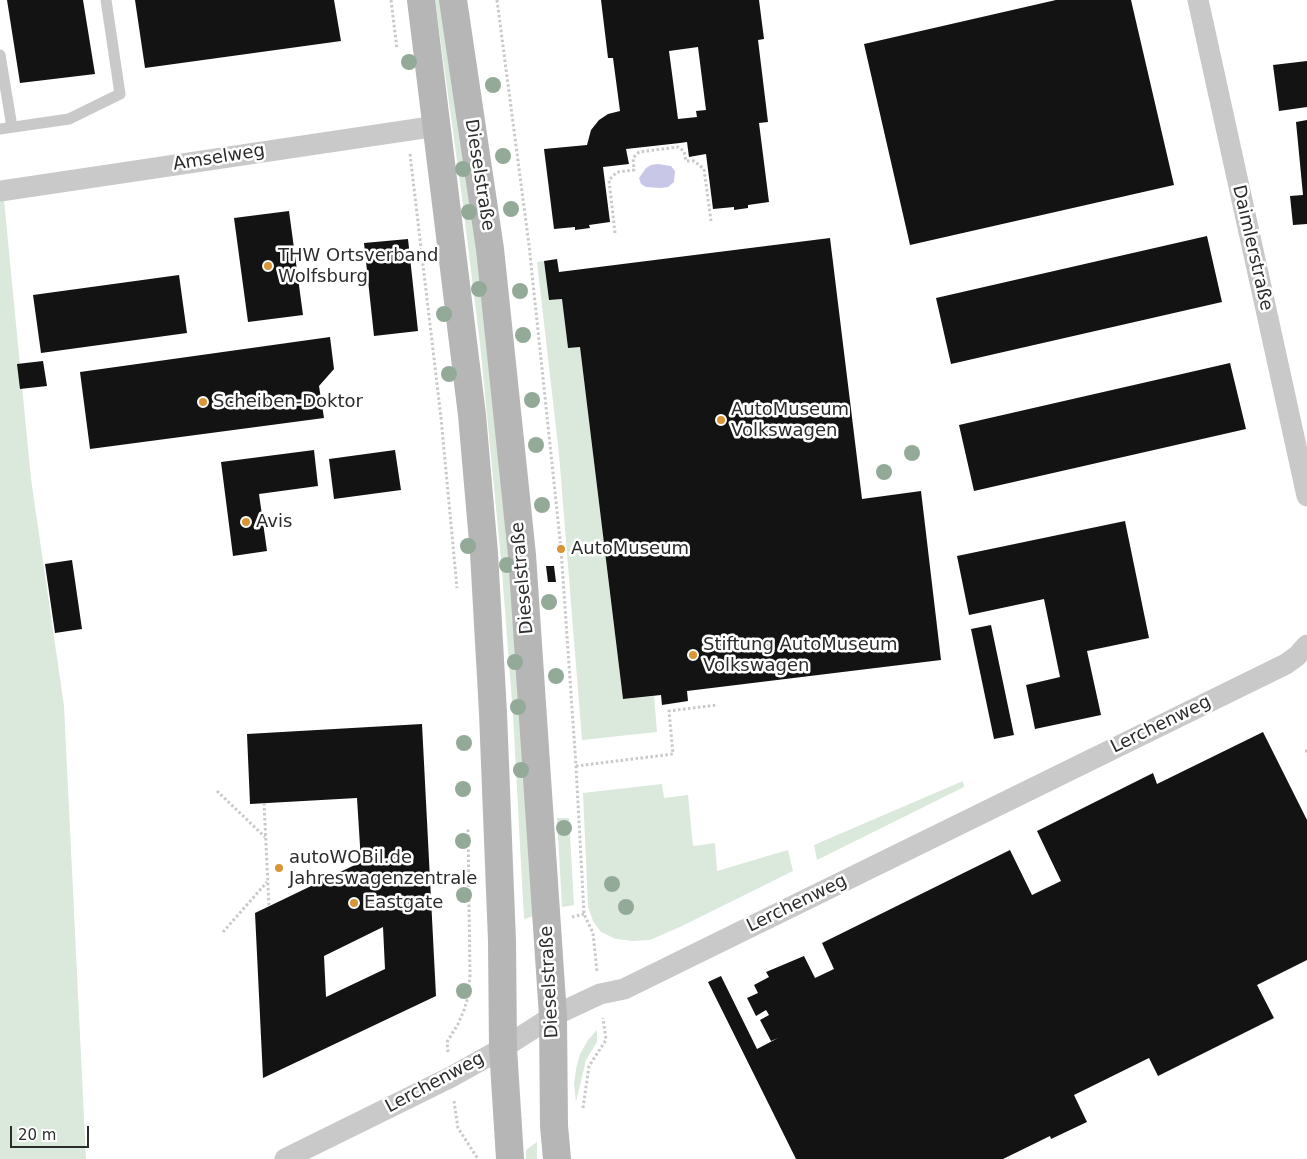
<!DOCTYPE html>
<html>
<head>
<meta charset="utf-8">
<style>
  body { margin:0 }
  #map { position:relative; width:1307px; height:1159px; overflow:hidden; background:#fff; font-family:"DejaVu Sans",sans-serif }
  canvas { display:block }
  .scale { position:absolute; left:10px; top:1126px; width:79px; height:22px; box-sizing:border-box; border:2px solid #2c2c2c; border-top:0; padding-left:6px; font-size:15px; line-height:18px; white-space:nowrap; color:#2c2c2c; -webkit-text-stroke:4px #fff; paint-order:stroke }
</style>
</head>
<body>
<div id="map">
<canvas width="1307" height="1159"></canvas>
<div class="scale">20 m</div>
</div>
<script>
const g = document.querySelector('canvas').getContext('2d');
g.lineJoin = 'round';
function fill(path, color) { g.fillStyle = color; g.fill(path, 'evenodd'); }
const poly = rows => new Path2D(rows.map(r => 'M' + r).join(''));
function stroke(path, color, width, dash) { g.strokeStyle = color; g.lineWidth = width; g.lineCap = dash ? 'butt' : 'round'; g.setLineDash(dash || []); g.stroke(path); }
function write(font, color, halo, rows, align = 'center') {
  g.font = font + ' "DejaVu Sans",sans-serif'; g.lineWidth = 5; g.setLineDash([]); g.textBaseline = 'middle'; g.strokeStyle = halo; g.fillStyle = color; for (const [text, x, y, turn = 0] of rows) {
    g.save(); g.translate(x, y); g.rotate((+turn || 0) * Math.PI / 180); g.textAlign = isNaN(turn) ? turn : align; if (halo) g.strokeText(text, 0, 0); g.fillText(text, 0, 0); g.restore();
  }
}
const green = poly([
  [435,0,445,0,494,362,535,916,524,919,513,715,501,559,480,344,461,190],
  [3,190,31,479,64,706,86,1159,0,1159,0,191],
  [544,261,549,300,562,299,568,348,580,347,623,699,654,696,657,732,582,740,559,454,537,262],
  [963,781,964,787,817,860,814,845],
  [662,784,664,798,688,795,693,846,715,843,717,871,788,850,793,871,682,926,650,940,633,941,616,939,601,932,593,921,588,907,583,793],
  [557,818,569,818,574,905,562,907],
  [597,1030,597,1042,586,1060,576,1102,574,1084,576,1069,580,1054,588,1040],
  [537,1142,537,1159,526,1159,526,1150]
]);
const water = poly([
  [658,164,671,166,675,171,674,182,668,187,661,188,646,187,641,184,639,178,646,168,651,165]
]);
const building = poly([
  [7,0,83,0,95,74,20,83],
  [135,0,334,0,341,41,145,68],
  [601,0,759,0,764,39,758,40,768,122,759,123,769,202,748,205,748,208,734,210,734,207,713,209,706,154,689,157,687,142,680,143,626,149,629,164,603,167,610,222,589,225,590,228,575,230,575,227,554,229,544,149,587,145,591,130,599,120,608,114,620,111,613,58,608,58],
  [698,47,706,110,696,111,697,117,678,119,669,51],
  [1056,0,1131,0,1174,185,910,245,864,44],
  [1307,61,1307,107,1279,111,1273,65],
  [1307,120,1307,224,1293,225,1290,196,1303,195,1296,122],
  [289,211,303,315,248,322,234,218],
  [1207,236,1222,302,951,364,936,298],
  [830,238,862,499,921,491,941,660,687,691,688,701,662,705,661,695,623,699,580,347,568,348,562,299,549,300,544,261,557,259,559,272],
  [408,239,418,331,374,336,364,243],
  [179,275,187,333,41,353,33,295],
  [330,337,334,369,319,386,324,418,90,449,80,372],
  [43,361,47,386,20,389,17,364],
  [1230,363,1246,429,974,491,959,425],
  [314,450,318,486,259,494,267,551,233,556,221,462],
  [395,450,401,490,334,499,329,459],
  [1125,521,1149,638,1087,651,1101,715,1035,729,1026,685,1060,677,1044,599,969,615,957,556],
  [72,560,82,629,55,633,45,564],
  [546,566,554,566,556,582,548,582],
  [991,625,1014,735,994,739,971,629],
  [422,724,436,996,263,1078,255,913,361,862,357,798,250,804,247,734],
  [383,927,385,969,326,997,324,956],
  [1263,732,1307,820,1307,960,1257,985,1274,1018,1158,1076,1149,1058,1074,1095,1087,1122,1051,1139,1050,1136,1003,1159,796,1159,708,982,721,976,757,1049,778,1038,771,1041,760,1020,769,1015,766,1010,756,1016,747,998,758,993,754,985,769,977,766,972,804,956,815,978,834,969,822,943,1010,850,1032,895,1061,881,1037,831,1153,773,1157,784]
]);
const path = poly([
  [391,0,397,49],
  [497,0,529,245,561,549,576,766,584,914,593,933,597,972],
  [410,154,441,418,457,588],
  [615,233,609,180,617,172,634,170,633,158,639,152,678,147,684,151,686,161,694,161,704,169,711,221],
  [1305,751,1307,751],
  [576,766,673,754,669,711,717,705],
  [217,791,265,837],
  [264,803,269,906],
  [572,917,584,914],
  [223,932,267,882],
  [448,1052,447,1042,458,1024,464,1010,468,997,470,976,468,829],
  [454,1101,458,1128,478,1159],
  [583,1108,589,1066,606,1040,603,1018]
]);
const lane = poly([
  [0,55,12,127],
  [0,129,69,119,120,94,106,0]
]);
const street = poly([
  [1198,0,1307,496],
  [0,191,437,126],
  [285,1159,451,1077,503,1048,553,1016,600,994,624,989,1286,664,1297,656,1307,645]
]);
const secondary = poly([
  [421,0,472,415,484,553,493,713,502,941,503,1048,510,1159],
  [453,0,490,249,522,555,553,1016,554,1126,557,1159]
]);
const trees = [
  [409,62],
  [493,85],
  [503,156],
  [463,169],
  [511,209],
  [469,212],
  [479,289],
  [520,291],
  [444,314],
  [523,335],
  [449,374],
  [532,400],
  [536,445],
  [912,453],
  [884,472],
  [542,505],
  [468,546],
  [507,565],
  [549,602],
  [515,662],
  [556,676],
  [518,707],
  [464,743],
  [521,770],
  [463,789],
  [564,828],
  [463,841],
  [612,884],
  [464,895],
  [626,907],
  [464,991]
];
const markers = [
  [268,266,5,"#da9537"],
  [203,402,5,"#da9537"],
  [721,420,5,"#da9537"],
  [246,522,5,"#da9537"],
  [561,549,5,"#da9537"],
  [693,655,5,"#da9537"],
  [279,868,5,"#da9537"],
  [354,903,5,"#da9537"]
];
const streetNames = [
  ["Amselweg",219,158,-9],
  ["Dieselstraße",479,175,81],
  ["Daimlerstraße",1252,248,77],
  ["Dieselstraße",523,578,-95],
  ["Lerchenweg",1161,725,-26],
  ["Lerchenweg",797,904,-26],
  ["Dieselstraße",550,982,-93],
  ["Lerchenweg",435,1083,-28]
];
const poiNames = [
  ["THW Ortsverband",278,256],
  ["Wolfsburg",278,277],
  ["Scheiben-Doktor",213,402],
  ["AutoMuseum",731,410],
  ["Volkswagen",731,431],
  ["Avis",256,522],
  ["AutoMuseum",571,549],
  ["Stiftung AutoMuseum",703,645],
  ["Volkswagen",703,666],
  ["autoWOBil.de",289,858],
  ["Jahreswagenzentrale",289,879],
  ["Eastgate",364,903]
];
fill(green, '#dae9dc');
fill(water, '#c8c7e8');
fill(building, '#131313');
stroke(path, '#c9c9c9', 3, [2.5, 2.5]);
stroke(lane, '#c9c9c9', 11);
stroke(street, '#c9c9c9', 21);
stroke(secondary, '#b6b6b6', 28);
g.fillStyle = '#94aa98';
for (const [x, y] of trees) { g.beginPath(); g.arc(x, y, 8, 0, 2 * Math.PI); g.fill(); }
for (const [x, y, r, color] of markers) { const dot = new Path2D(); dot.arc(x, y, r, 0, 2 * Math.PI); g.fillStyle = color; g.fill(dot); stroke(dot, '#fff', 2); }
write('18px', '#2c2c2c', '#fff', streetNames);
write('18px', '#2c2c2c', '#fff', poiNames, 'left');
</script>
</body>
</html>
